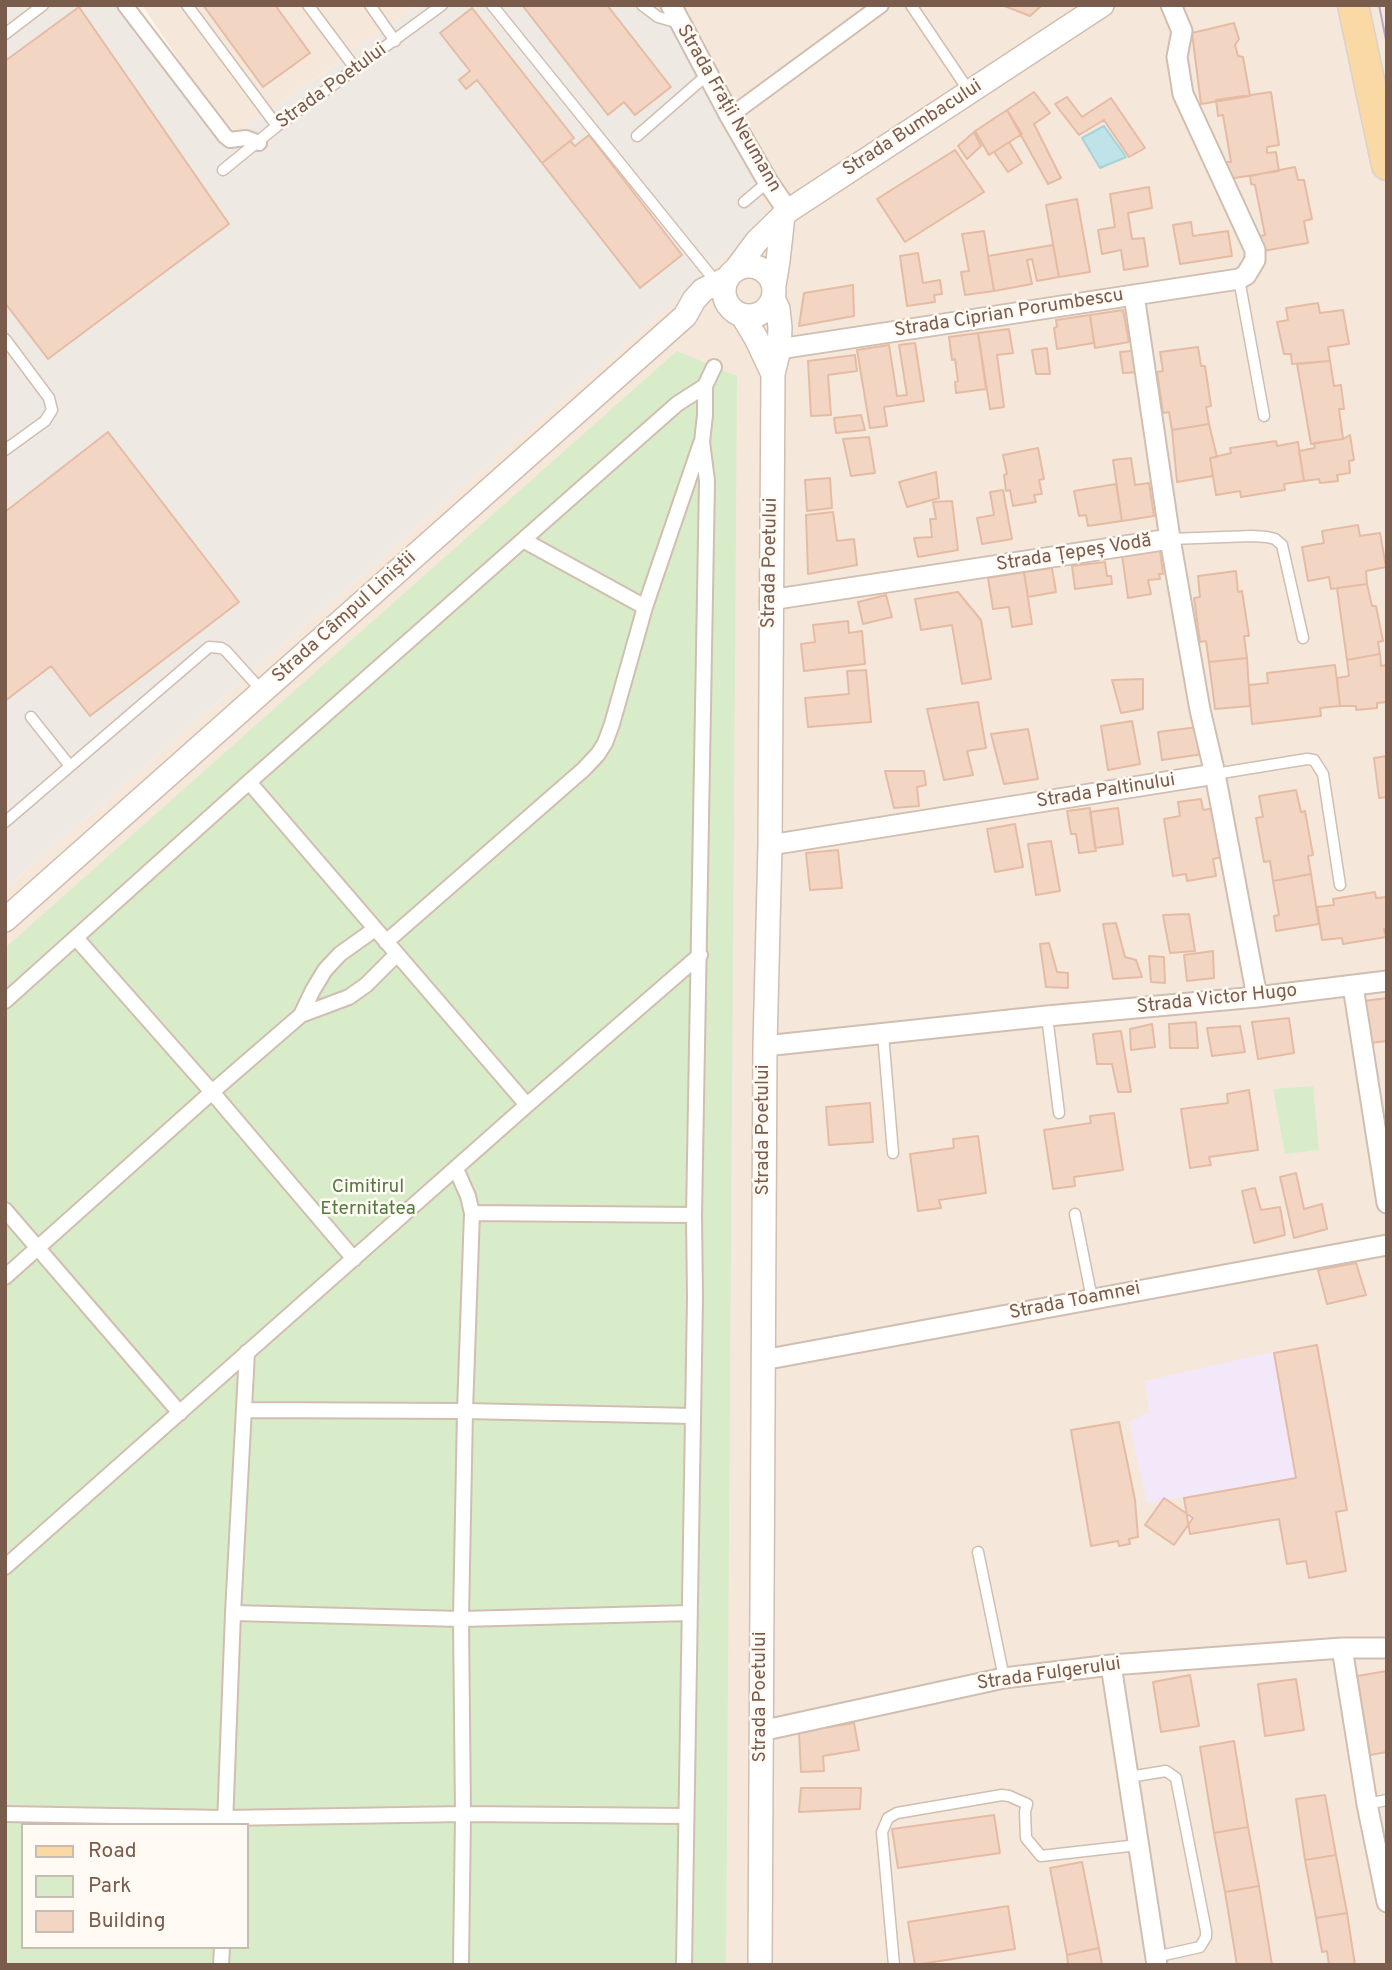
<!DOCTYPE html>
<html>
<head>
<meta charset="utf-8">
<style>
  body { margin:0 }
  #map { position:relative; width:1392px; height:1970px; overflow:hidden; background:#fdf6ec; font-family:Overpass,sans-serif }
  canvas { display:block }
  .frame { position:absolute; inset:0; border:7px solid #7a5c4d; pointer-events:none }
  .legend { position:absolute; left:21px; top:1823px; width:228px; height:126px; box-sizing:border-box; background:#fffaf3; border:2px solid #cabbb1; margin:0; padding:9px 12px; list-style:none; font-size:21px; color:#7a5c4d }
  .legend li { display:flex; align-items:center; gap:14px; height:35px }
  .legend b { width:35px; border:2px solid #cabbb1 }
</style>
</head>
<body>
<div id="map">
<canvas width="1392" height="1970"></canvas>
<div class="frame"></div>
<ul class="legend">
<li><b style="height:9px;background:#fbd9a5"></b>Road</li>
<li><b style="height:19px;background:#d8ecc9"></b>Park</li>
<li><b style="height:19px;background:#f3d5c3"></b>Building</li>
</ul>
</div>
<script>
const g = document.querySelector('canvas').getContext('2d');
g.lineJoin = 'round';
function fill(path, color) { g.fillStyle = color; g.fill(path, 'evenodd'); }
const poly = rows => new Path2D(rows.map(r => 'M' + r).join(''));
function stroke(path, color, width, dash) { g.strokeStyle = color; g.lineWidth = width; g.lineCap = dash ? 'butt' : 'round'; g.setLineDash(dash || []); g.stroke(path); }
function write(font, color, halo, rows, align = 'center') {
  g.font = font + ' Overpass,sans-serif'; g.lineWidth = 5; g.setLineDash([]); g.textBaseline = 'middle'; g.strokeStyle = halo; g.fillStyle = color; for (const [text, x, y, turn = 0] of rows) {
    g.save(); g.translate(x, y); g.rotate((+turn || 0) * Math.PI / 180); g.textAlign = isNaN(turn) ? turn : align; if (halo) g.strokeText(text, 0, 0); g.fillText(text, 0, 0); g.restore();
  }
}
const residential = poly([
  [142,5,419,5,231,138],
  [664,5,1387,5,1387,1965,5,1965,5,889,753,232],
  [23,1825,247,1825,247,1947,23,1947]
]);
const industrial = poly([
  [5,5,136,5,231,138,419,5,664,5,754,180,765,210,753,232,5,889]
]);
const education = poly([
  [1317,1345,1346,1509,1336,1511,1346,1570,1308,1577,1305,1560,1286,1563,1278,1518,1189,1533,1183,1497,1147,1503,1129,1422,1149,1412,1145,1381,1273,1352]
]);
const green = poly([
  [677,351,737,376,726,1965,5,1965,5,948],
  [23,1825,247,1825,247,1947,23,1947],
  [1313,1086,1319,1150,1285,1154,1273,1089]
]);
const water = poly([
  [1104,126,1126,157,1100,168,1082,138,1104,126]
]);
const building = poly([
  [203,5,275,5,310,53,263,87,203,5],
  [522,5,607,5,671,87,635,115,624,102,608,115,522,5],
  [1002,5,1042,5,1030,16,1002,5],
  [79,7,229,224,48,359,5,303,5,61,79,7],
  [472,8,574,138,542,163,477,80,466,89,459,80,470,71,440,33,472,8],
  [1234,23,1239,39,1235,45,1238,56,1243,57,1250,96,1201,104,1192,33,1234,23],
  [1034,92,1050,113,1034,124,1061,178,1048,184,1007,110,1034,92],
  [1271,92,1279,145,1267,147,1267,153,1276,152,1279,171,1228,179,1225,162,1231,162,1223,115,1218,116,1216,100,1271,92],
  [1067,97,1082,117,1111,98,1145,148,1129,157,1104,120,1079,135,1055,104,1067,97],
  [1007,110,1022,134,989,155,975,131,1007,110],
  [974,132,981,146,967,159,958,146,974,132],
  [589,135,682,255,640,288,542,163,570,141,575,146,589,135],
  [1009,142,1022,163,1008,172,994,152,1009,142],
  [955,150,984,192,905,242,877,199,955,150],
  [1295,167,1298,180,1304,180,1312,219,1304,221,1308,243,1263,251,1260,236,1265,235,1255,185,1251,184,1250,176,1295,167],
  [1149,187,1152,208,1128,213,1132,239,1144,238,1148,266,1124,270,1121,250,1102,254,1098,230,1115,227,1110,194,1149,187],
  [1077,199,1090,272,1059,277,1046,205,1077,199],
  [1191,222,1193,236,1228,231,1232,256,1180,264,1173,225,1191,222],
  [984,231,994,291,965,295,961,272,969,271,962,234,984,231],
  [1053,245,1059,277,1037,281,1032,259,1027,260,1032,284,994,291,988,256,1053,245],
  [918,253,923,283,940,280,942,294,934,295,935,302,907,306,900,256,918,253],
  [853,285,854,316,799,326,804,293,853,285],
  [1318,303,1320,313,1343,310,1349,344,1328,347,1330,361,1292,364,1291,354,1284,354,1277,322,1288,320,1286,308,1318,303],
  [1123,310,1129,342,1095,348,1090,315,1123,310],
  [1090,315,1094,343,1057,349,1054,328,1057,327,1056,320,1090,315],
  [1009,329,1013,353,997,355,1004,407,990,409,978,333,1009,329],
  [978,333,986,389,956,393,955,382,958,381,955,359,952,360,949,337,978,333],
  [915,343,924,401,884,407,887,426,870,428,857,350,889,345,897,396,907,395,899,345,915,343],
  [1198,347,1201,366,1205,366,1211,406,1206,407,1209,424,1172,430,1169,412,1163,413,1157,372,1163,371,1160,352,1198,347],
  [1047,348,1050,374,1036,374,1032,350,1047,348],
  [1141,350,1144,372,1123,373,1120,352,1141,350],
  [855,355,857,371,828,375,831,415,811,416,808,361,855,355],
  [1330,361,1334,386,1341,385,1344,409,1339,409,1343,439,1311,444,1297,364,1330,361],
  [861,415,865,430,836,433,834,418,861,415],
  [1209,424,1217,457,1210,458,1213,476,1177,482,1172,430,1209,424],
  [108,432,239,602,90,716,51,666,5,701,5,512,108,432],
  [1350,435,1354,460,1349,461,1350,473,1337,475,1338,481,1320,483,1319,479,1304,481,1299,451,1315,448,1314,443,1343,439,1350,435],
  [869,437,875,473,851,476,843,439,869,437],
  [1276,441,1277,446,1298,442,1304,481,1284,484,1285,490,1241,497,1240,491,1216,495,1210,458,1231,453,1230,448,1276,441],
  [1038,448,1044,479,1039,480,1042,494,1034,495,1036,502,1013,506,1010,490,1006,491,1004,475,1007,474,1003,455,1038,448],
  [1131,458,1135,485,1149,483,1154,516,1122,521,1113,460,1131,458],
  [936,472,939,498,907,507,899,482,936,472],
  [830,478,832,508,807,511,805,480,830,478],
  [1116,484,1122,521,1088,526,1086,515,1079,516,1074,491,1116,484],
  [1003,490,1012,539,982,544,977,518,994,515,990,492,1003,490],
  [952,501,958,550,918,557,914,538,932,537,930,519,936,519,933,502,952,501],
  [833,512,837,541,854,539,857,565,808,574,806,515,833,512],
  [1358,525,1360,536,1380,533,1386,567,1366,571,1367,584,1331,589,1329,577,1308,581,1302,547,1324,543,1322,531,1358,525],
  [1160,550,1163,574,1159,574,1160,579,1148,580,1151,594,1128,598,1122,555,1160,550],
  [1105,562,1107,576,1111,576,1112,584,1075,589,1072,566,1105,562],
  [1052,568,1056,592,1028,597,1024,572,1052,568],
  [1236,571,1238,592,1242,591,1249,636,1244,636,1247,658,1209,662,1206,641,1200,642,1194,598,1200,597,1198,576,1236,571],
  [1024,572,1032,624,1012,627,1009,607,993,609,988,578,1024,572],
  [1367,584,1372,606,1376,606,1383,641,1378,642,1380,654,1347,660,1337,588,1367,584],
  [958,592,981,620,991,679,962,684,952,625,921,630,915,599,958,592],
  [886,595,892,617,863,624,858,602,886,595],
  [848,621,849,633,862,631,865,664,804,671,801,644,815,642,813,625,848,621],
  [1380,654,1381,666,1387,665,1387,702,1377,703,1377,708,1356,710,1356,706,1340,706,1337,678,1349,676,1347,660,1380,654],
  [1247,658,1250,706,1215,709,1209,662,1247,658],
  [1335,665,1340,706,1320,708,1321,716,1252,724,1249,685,1268,683,1267,673,1335,665],
  [866,670,871,722,808,727,805,698,849,694,847,671,866,670],
  [1143,679,1143,709,1121,713,1112,680,1143,679],
  [978,702,986,748,967,751,973,775,944,780,927,709,978,702],
  [1132,721,1140,764,1108,770,1101,726,1132,721],
  [1198,727,1203,754,1162,760,1158,732,1198,727],
  [1028,729,1038,779,1004,784,991,734,1028,729],
  [1387,756,1387,797,1379,798,1374,758,1387,756],
  [885,771,924,771,926,785,917,787,919,806,894,808,885,771],
  [1296,790,1301,812,1305,811,1313,855,1308,856,1311,874,1273,881,1270,861,1264,862,1256,818,1263,817,1259,796,1296,790],
  [1201,799,1203,810,1216,808,1223,857,1213,859,1216,876,1187,881,1186,874,1173,876,1164,819,1180,816,1178,802,1201,799],
  [1090,808,1096,851,1079,853,1076,834,1071,834,1067,811,1090,808],
  [1118,808,1123,844,1095,848,1090,812,1118,808],
  [1015,824,1023,867,995,872,987,829,1015,824],
  [1051,841,1060,891,1036,895,1028,844,1051,841],
  [838,850,842,888,810,890,806,853,838,850],
  [1311,874,1319,924,1276,931,1274,916,1279,915,1273,881,1311,874],
  [1375,892,1376,898,1387,897,1387,929,1384,929,1386,937,1343,944,1342,938,1322,940,1317,907,1334,905,1333,899,1375,892],
  [1189,914,1195,951,1170,953,1163,915,1189,914],
  [1116,923,1125,957,1136,960,1142,977,1113,979,1103,924,1116,923],
  [1049,943,1057,972,1068,973,1068,988,1046,987,1040,944,1049,943],
  [1213,951,1214,978,1187,981,1184,955,1213,951],
  [1149,956,1164,957,1165,983,1151,982,1149,956],
  [1387,998,1387,1041,1370,1043,1364,1001,1387,998],
  [1289,1018,1294,1053,1258,1059,1252,1022,1289,1018],
  [1196,1022,1198,1048,1170,1048,1169,1024,1196,1022],
  [1152,1024,1155,1047,1131,1050,1130,1029,1152,1024],
  [1240,1026,1245,1052,1212,1056,1207,1028,1240,1026],
  [1121,1031,1131,1092,1118,1092,1112,1064,1097,1064,1093,1034,1121,1031],
  [1249,1090,1258,1150,1209,1157,1211,1165,1190,1168,1181,1109,1228,1103,1227,1094,1249,1090],
  [870,1103,873,1142,829,1145,826,1107,870,1103],
  [1114,1113,1123,1170,1074,1177,1075,1186,1053,1189,1044,1130,1091,1123,1090,1116,1114,1113],
  [978,1136,986,1193,939,1200,941,1208,918,1211,910,1154,954,1148,953,1139,978,1136],
  [1296,1173,1304,1209,1322,1204,1327,1229,1294,1238,1280,1177,1296,1173],
  [1255,1188,1261,1210,1280,1207,1285,1235,1254,1243,1242,1191,1255,1188],
  [1356,1263,1366,1295,1327,1304,1318,1270,1356,1263],
  [1317,1345,1347,1510,1336,1512,1346,1571,1309,1578,1306,1561,1287,1564,1279,1519,1190,1534,1184,1498,1296,1478,1274,1353,1317,1345],
  [1119,1422,1135,1500,1138,1537,1129,1539,1130,1544,1119,1546,1118,1541,1091,1546,1071,1430,1119,1422],
  [1164,1498,1193,1518,1174,1545,1145,1525,1164,1498],
  [1387,1671,1387,1752,1370,1755,1357,1676,1387,1671],
  [1190,1675,1199,1726,1161,1732,1153,1682,1190,1675],
  [1296,1679,1304,1730,1265,1736,1258,1684,1296,1679],
  [854,1723,859,1750,823,1756,824,1771,801,1772,799,1732,854,1723],
  [1234,1741,1248,1827,1214,1833,1200,1747,1234,1741],
  [801,1788,861,1788,860,1809,799,1812,801,1788],
  [1325,1795,1336,1855,1305,1860,1296,1799,1325,1795],
  [994,1815,1000,1853,898,1868,892,1829,994,1815],
  [1248,1827,1259,1886,1225,1892,1214,1833,1248,1827],
  [1336,1855,1347,1913,1316,1918,1305,1860,1336,1855],
  [1082,1862,1099,1948,1067,1955,1050,1868,1082,1862],
  [1259,1886,1272,1965,1237,1965,1225,1892,1259,1886],
  [1008,1906,1015,1949,915,1965,908,1922,1008,1906],
  [1347,1913,1355,1965,1328,1965,1329,1965,1327,1951,1322,1952,1316,1918,1347,1913],
  [1099,1948,1102,1965,1068,1965,1067,1955,1099,1948]
]);
const service = poly([
  [187,5,277,126],
  [308,5,355,68],
  [370,5,395,41],
  [492,5,716,282],
  [642,5,658,17,679,23],
  [911,5,969,91],
  [5,34,43,5],
  [637,136,707,75],
  [223,170,277,126,442,5],
  [744,202,768,182],
  [1239,279,1264,416],
  [5,339,49,398,52,410,45,421,5,450],
  [1170,539,1252,536,1267,537,1275,539,1282,545,1303,638],
  [31,717,70,766],
  [1215,774,1307,759,1314,760,1323,774,1340,885],
  [5,822,209,647,221,648,226,651,262,691],
  [1047,1016,1059,1113],
  [883,1034,893,1153],
  [1075,1214,1092,1299],
  [978,1552,1004,1678],
  [1129,1777,1166,1771,1176,1778,1206,1931,1206,1937,1200,1947,1155,1957],
  [1367,1804,1387,1800],
  [894,1965,882,1832,888,1818,897,1813,1002,1795,1009,1796,1027,1804,1025,1812,1026,1838,1041,1856,1138,1845]
]);
const pedestrian = poly([
  [125,5,225,136,230,140,246,138,259,143],
  [730,116,881,5],
  [523,540,645,607],
  [249,782,527,1105],
  [76,938,212,1092,354,1259],
  [386,942,584,769,598,754,605,743,612,724,645,607,701,443],
  [5,1001,249,782,677,404,705,386],
  [301,1015,313,990,325,970,340,954,375,929],
  [456,1169,468,1196,472,1213,465,1411,461,1619,463,1814,461,1965],
  [5,1210,180,1413],
  [472,1213,694,1215],
  [5,1277,212,1092,301,1015,349,997,366,985,397,954],
  [245,1410,465,1411,693,1416],
  [5,1567,527,1105,700,955],
  [233,1613,461,1619,690,1613],
  [5,1814,225,1818,463,1814,686,1816],
  [225,1825,233,1613,247,1352],
  [221,1965,222,1947],
  [684,1965,695,1297,694,1215,707,481,702,442,705,415,705,386,714,367]
]);
const minor = poly([
  [671,5,730,116,768,182,788,211],
  [1134,295,1170,539,1200,710,1215,774,1257,997],
  [779,349,1239,279,1246,275,1255,260,1255,250,1183,94,1177,57,1182,31,1171,5],
  [770,600,1170,539],
  [770,845,1215,774],
  [1353,986,1387,1203],
  [765,1046,1047,1016,1257,997,1387,981],
  [763,1360,1387,1245],
  [1342,1648,1367,1804,1387,1902],
  [1111,1665,1157,1965],
  [761,1731,1004,1678,1111,1665,1342,1648,1387,1648]
]);
const tertiary = poly([
  '724 291a25 25 0 1 1 50 0a25 25 0 1 1-50 0Z',
  [737,268,757,241,788,211,1102,5],
  [774,285,778,261,783,215],
  [742,315,756,338,773,374],
  [5,920,685,316,694,300,703,290,728,278],
  [760,1965,765,1046,770,845,773,374,779,349,780,328,778,309,773,298]
]);
const primary = poly([
  [1353,5,1387,165]
]);
const tram = poly([
  [1379,5,1387,45]
]);
const streetNames = [
  ["Strada Poetului",332,87,-36],
  ["Strada Frații Neumann",728,109,60],
  ["Strada Bumbacului",913,129,-33],
  ["Strada Ciprian Porumbescu",1009,314,-9],
  ["Strada Țepeș Vodă",1074,554,-9],
  ["Strada Poetului",771,563,-89],
  ["Strada Câmpul Liniștii",345,618,-42],
  ["Strada Paltinului",1106,792,-9],
  ["Strada Victor Hugo",1217,1000,-6],
  ["Strada Poetului",764,1130,-90],
  ["Strada Toamnei",1075,1302,-11],
  ["Strada Fulgerului",1049,1675,-8],
  ["Strada Poetului",761,1697,-90]
];
const parkNames = [
  ["Cimitirul",368,1188],
  ["Eternitatea",368,1210]
];
fill(residential, '#f5e8da');
fill(industrial, '#efe9e4');
fill(education, '#f3e8fa');
fill(green, '#d8ecc9');
fill(water, '#bfe3e8');
stroke(water, '#a5d3da', 2);
fill(building, '#f3d5c3');
stroke(building, '#e6bba3', 2);
stroke(service, '#d1beb0', 13);
stroke(pedestrian, '#d1beb0', 18);
stroke(minor, '#d1beb0', 23);
stroke(tertiary, '#d1beb0', 26);
stroke(primary, '#dad1cd', 33);
stroke(service, '#fff', 10);
stroke(pedestrian, '#fff', 14);
stroke(minor, '#fff', 19);
stroke(tertiary, '#fff', 23);
stroke(primary, '#fbd9a5', 30);
stroke(tram, '#b9a8c9', 2);
write('19px', '#7a5c4d', '#fffaf3', streetNames);
write('19px', '#537a41', '#fffaf3', parkNames);
</script>
</body>
</html>
